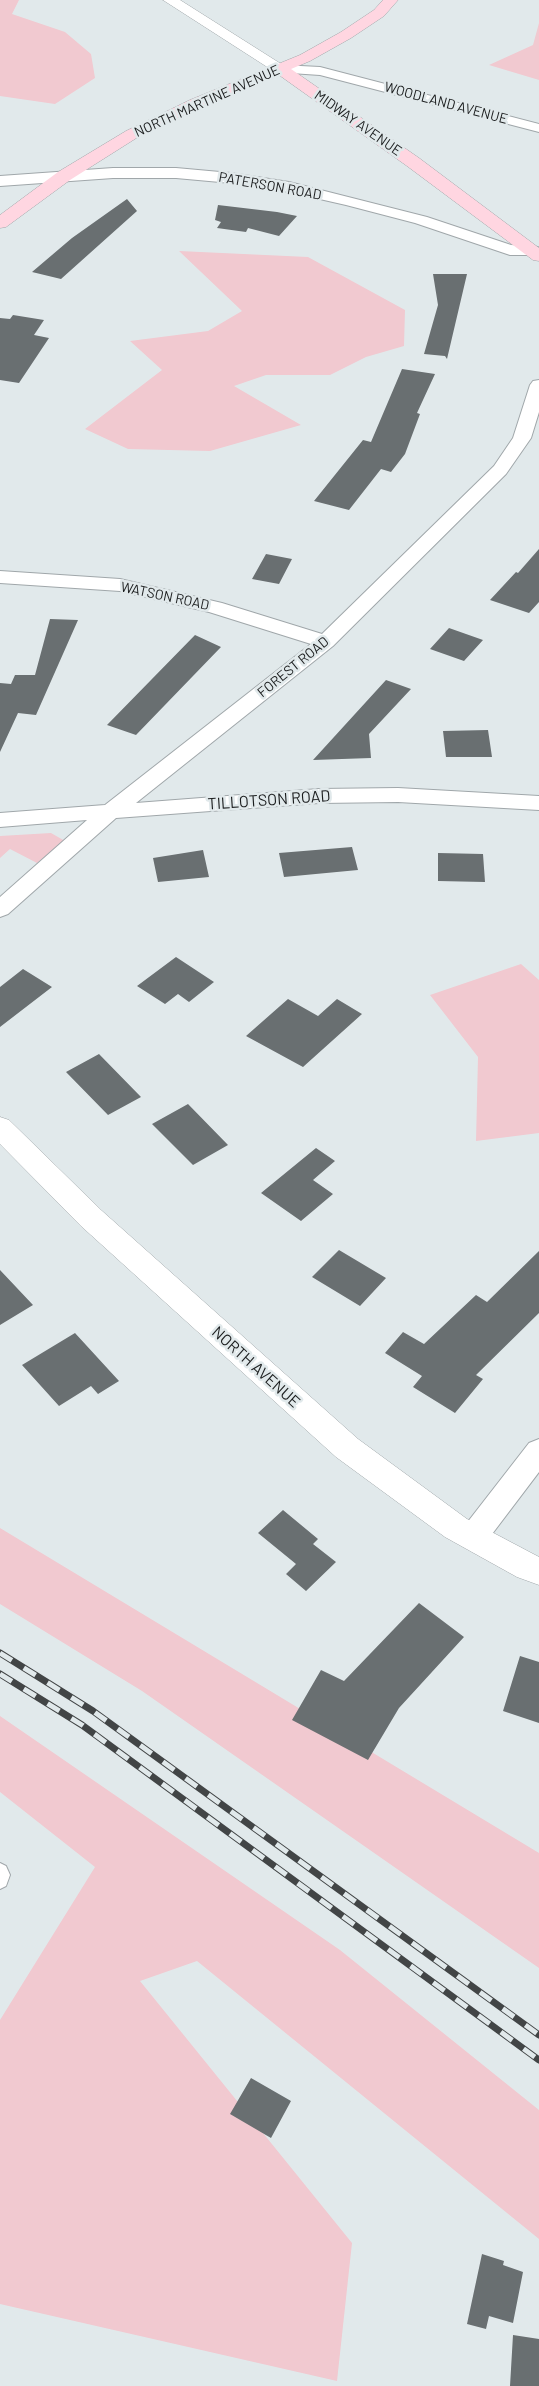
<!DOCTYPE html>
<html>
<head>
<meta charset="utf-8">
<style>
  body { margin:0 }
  canvas { display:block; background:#e1e9eb }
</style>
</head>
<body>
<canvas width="539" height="2386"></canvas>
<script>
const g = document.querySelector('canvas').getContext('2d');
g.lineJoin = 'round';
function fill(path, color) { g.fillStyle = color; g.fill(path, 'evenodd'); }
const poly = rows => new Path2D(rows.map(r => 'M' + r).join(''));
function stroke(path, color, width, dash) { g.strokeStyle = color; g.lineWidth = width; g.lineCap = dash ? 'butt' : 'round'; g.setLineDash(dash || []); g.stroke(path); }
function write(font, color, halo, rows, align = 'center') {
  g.font = font + ' Barlow,sans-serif'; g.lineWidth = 5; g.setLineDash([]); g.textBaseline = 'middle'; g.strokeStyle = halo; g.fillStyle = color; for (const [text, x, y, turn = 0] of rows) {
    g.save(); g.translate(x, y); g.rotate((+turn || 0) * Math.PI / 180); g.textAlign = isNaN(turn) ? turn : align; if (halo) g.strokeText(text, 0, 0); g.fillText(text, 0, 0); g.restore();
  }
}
const green = poly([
  [0,0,19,0,12,14,65,32,91,54,95,78,55,104,0,96],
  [539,23,539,80,489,65,533,45],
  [179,251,308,257,405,310,404,346,366,357,330,375,266,375,234,386,301,425,210,451,128,449,85,429,162,370,130,341,208,331,242,311],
  [51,833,65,841,37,863,10,849,0,858,0,836],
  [521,964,539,980,539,1133,476,1141,478,1057,430,995],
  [0,1528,539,1853,539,1968,142,1691,0,1604],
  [0,1716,340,1950,539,2110,539,2239,197,1961,140,1981,352,2243,337,2381,0,2304,0,2020,95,1867,0,1792]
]);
const building = poly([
  [127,199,137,211,61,279,32,272,72,238],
  [218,205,277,212,297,216,279,236,248,228,246,232,217,228,221,222,215,220],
  [433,274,467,274,447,359,445,356,424,354,438,305],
  [13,315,44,320,34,335,49,338,19,383,0,380,0,318,10,319],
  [402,369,435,374,417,413,420,414,405,454,391,472,381,469,349,510,314,501,363,440,371,442],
  [539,549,539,602,529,613,490,600,516,572,518,573],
  [266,554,292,559,279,584,252,579],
  [50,619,78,620,36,715,18,713,0,752,0,683,11,684,15,675,35,675],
  [449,628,483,640,464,661,430,649],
  [195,635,221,647,136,735,107,725],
  [386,680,411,689,369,734,371,758,313,760],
  [488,730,492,757,446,757,443,731],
  [352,847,358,870,284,877,279,853],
  [203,850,209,877,158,882,153,858],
  [438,853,483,854,485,882,438,881],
  [176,957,214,982,189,1002,178,994,165,1004,137,986],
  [23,969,52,987,0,1027,0,987],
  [288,999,318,1016,337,999,362,1014,303,1067,246,1036],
  [99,1054,141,1097,108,1115,66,1072],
  [188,1104,228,1145,193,1165,152,1124],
  [316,1148,335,1161,313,1180,333,1194,301,1221,261,1193],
  [339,1250,386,1278,360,1306,312,1277],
  [539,1251,539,1313,476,1375,483,1379,455,1413,413,1387,422,1376,385,1353,403,1332,424,1344,476,1295,487,1302],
  [0,1270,33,1305,0,1325],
  [75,1333,119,1381,98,1394,91,1386,59,1406,22,1365],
  [283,1510,318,1539,313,1544,336,1562,306,1591,286,1574,296,1564,258,1533],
  [419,1603,464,1637,399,1708,368,1760,292,1720,321,1670,344,1681],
  [520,1656,539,1662,539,1723,503,1711],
  [251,2078,291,2101,271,2138,230,2114],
  [482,2254,504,2261,503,2265,523,2272,513,2323,489,2316,486,2329,467,2324],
  [513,2335,539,2339,539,2386,510,2386]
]);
const service = poly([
  [0,1863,6,1866,10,1875,6,1886,0,1889,0,1863]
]);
const minor = poly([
  [281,65,320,67,539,124,539,132,320,75,276,72,274,69,276,66,281,65],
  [113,168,176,168,231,173,289,182,427,217,511,245,538,247,539,251,532,255,510,255,415,223,346,205,289,192,231,183,176,178,113,178,0,186,0,176,113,168],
  [539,380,539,412,531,438,506,474,333,646,136,803,319,789,398,788,539,796,539,810,398,802,319,803,116,818,8,914,0,917,0,897,87,820,0,827,0,813,105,805,311,644,209,612,120,591,0,583,0,571,120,579,222,603,322,634,494,466,513,438,530,385,533,381,539,380],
  [539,1439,539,1472,483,1546,473,1549,463,1546,459,1537,463,1528,529,1443,539,1439]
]);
const tertiary = poly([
  [163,0,180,0,289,69,281,74,275,72,163,0],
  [0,1117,9,1120,101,1210,358,1439,467,1519,539,1557,539,1585,517,1577,445,1537,336,1457,81,1226,0,1144,0,1117]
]);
const secondary = poly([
  [383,0,398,0,384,16,351,38,310,61,291,69,419,158,539,248,539,261,533,260,407,166,279,75,202,106,138,137,70,180,6,227,0,228,0,215,58,172,126,131,190,100,300,55,341,32,374,10,383,0]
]);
const rail = poly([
  [0,1653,93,1711,539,2035],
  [0,1674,82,1725,539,2060]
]);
const farStreetnames = [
  ["NORTH MARTINE AVENUE",207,101,-24],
  ["WOODLAND AVENUE",446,103,15],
  ["MIDWAY AVENUE",358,123,35],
  ["PATERSON ROAD",270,186,10],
  ["WATSON ROAD",165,596,12],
  ["FOREST ROAD",293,667,-39]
];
const streetNames = [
  ["TILLOTSON ROAD",269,800,-4],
  ["NORTH AVENUE",256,1367,42]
];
fill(green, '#f1c9d0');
fill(building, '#696f71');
stroke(service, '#a0a7aa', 2);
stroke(minor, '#a0a7aa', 2);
stroke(tertiary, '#a0a7aa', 1);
stroke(secondary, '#a0a7aa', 1);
fill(service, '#fff');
fill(minor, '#fff');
fill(tertiary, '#fff');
fill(secondary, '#ffd6e1');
stroke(rail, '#424546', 7);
stroke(rail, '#e1e9eb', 5, [14]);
write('14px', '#1a1c1d', '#e1e9eb', farStreetnames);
write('16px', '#1a1c1d', '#e1e9eb', streetNames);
</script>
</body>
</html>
